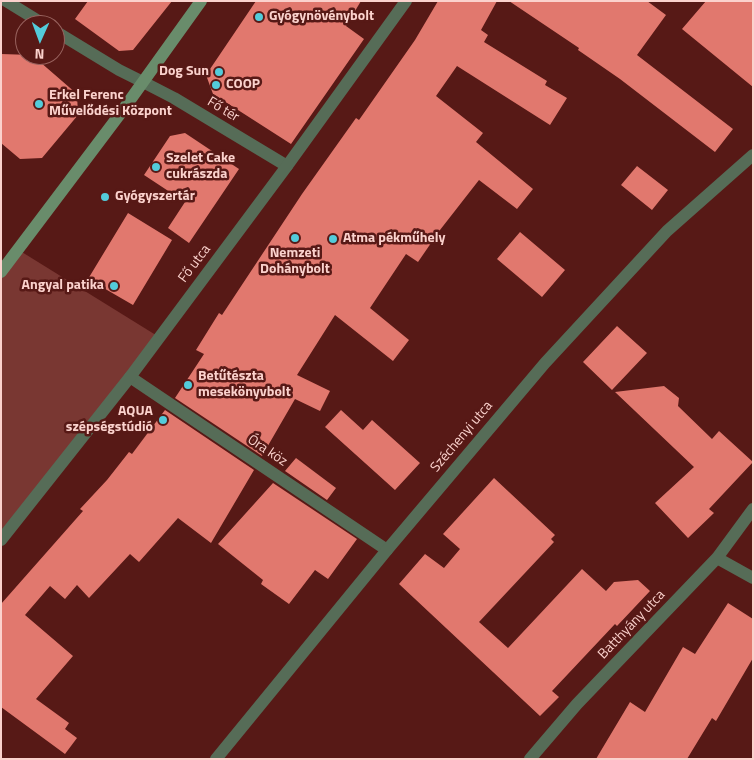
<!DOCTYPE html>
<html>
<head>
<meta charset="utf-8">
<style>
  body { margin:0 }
  #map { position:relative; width:754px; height:760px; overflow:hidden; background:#571916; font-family:"Titillium Web",sans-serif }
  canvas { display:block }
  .frame { position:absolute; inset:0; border:2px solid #fbd2cd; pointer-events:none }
  .north { position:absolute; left:15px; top:15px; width:50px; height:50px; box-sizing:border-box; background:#571916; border:1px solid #99635f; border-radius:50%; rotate:182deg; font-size:14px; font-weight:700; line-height:20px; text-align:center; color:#fbd2cd }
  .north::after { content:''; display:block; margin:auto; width:18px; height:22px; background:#53cbda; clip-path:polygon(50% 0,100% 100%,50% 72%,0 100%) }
</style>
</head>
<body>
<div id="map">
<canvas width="754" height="760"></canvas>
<div class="frame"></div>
<div class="north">N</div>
</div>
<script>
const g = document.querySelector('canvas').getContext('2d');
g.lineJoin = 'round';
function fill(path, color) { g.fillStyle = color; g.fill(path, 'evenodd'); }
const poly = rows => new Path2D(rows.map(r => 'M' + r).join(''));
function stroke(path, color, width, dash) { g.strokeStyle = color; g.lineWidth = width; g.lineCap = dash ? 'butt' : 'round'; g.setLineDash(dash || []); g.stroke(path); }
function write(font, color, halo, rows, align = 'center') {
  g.font = font + ' "Titillium Web",sans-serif'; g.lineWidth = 5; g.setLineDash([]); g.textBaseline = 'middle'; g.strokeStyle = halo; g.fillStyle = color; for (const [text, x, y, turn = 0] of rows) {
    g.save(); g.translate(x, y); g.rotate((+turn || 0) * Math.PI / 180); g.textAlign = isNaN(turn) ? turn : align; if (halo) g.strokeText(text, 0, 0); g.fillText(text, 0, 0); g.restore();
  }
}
const green = poly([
  [17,249,159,337,1,540,1,272]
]);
const building = poly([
  [88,1,172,1,133,50,119,51,75,19],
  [256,1,361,1,346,26,364,39,291,144,213,94,206,75],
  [438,1,497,1,481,30,488,35,484,42,547,81,545,85,567,98,550,125,457,66,436,96,483,133,476,142,533,189,517,209,479,180,440,230,418,262,406,254,370,308,409,340,393,361,335,315,297,375,330,391,320,411,295,399,262,456,175,398,204,354,196,350,219,313,222,315,302,194,356,118,359,120,415,40],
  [509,1,647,1,666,15,637,55,733,129,715,152,620,79,578,50,579,48],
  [706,1,753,1,753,87,682,29],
  [1,54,32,55,77,94,78,115,42,158,20,159,1,143],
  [185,133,239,169,189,243,168,228,185,202,144,175,170,136],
  [637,166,668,190,652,210,621,185],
  [128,213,172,240,133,305,88,279],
  [520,232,565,270,542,297,497,259],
  [617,326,647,353,612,390,583,362],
  [664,386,679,398,678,406,712,439,719,431,753,462,709,509,714,513,688,538,655,503,694,467,615,392],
  [165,410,254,470,211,543,178,518,139,562,130,554,89,598,77,585,65,599,50,586,25,615,73,656,36,699,69,723,65,729,77,738,65,754,1,707,1,604,83,511,80,509,107,480,129,452,132,454],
  [341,410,363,430,372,420,420,463,395,490,325,427],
  [296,458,336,488,327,500,285,471],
  [494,478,555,535,551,539,554,542,479,622,508,648,582,569,606,591,614,582,638,580,650,591,617,626,615,624,552,691,559,697,540,716,399,584,425,554,444,568,460,549,443,534],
  [273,483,357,539,328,579,315,570,289,604,261,584,263,580,218,544],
  [728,603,753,619,753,658,716,721,712,718,687,759,596,759,630,702,645,712,683,647,695,654]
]);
const service = poly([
  [143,82,174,98,287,166]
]);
const pedestrian = poly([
  [130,377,387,550]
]);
const minor = poly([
  [6,1,45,25],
  [55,31,119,70,143,82],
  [1,540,130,377,287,166,406,1],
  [717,558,753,578],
  [216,759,387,550,545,363,667,231,753,155],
  [530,759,577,704,717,558,753,509]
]);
const secondary = poly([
  [1,272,120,114,201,1]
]);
const markers = [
  [259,17,5,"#53cbda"],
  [219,72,5,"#53cbda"],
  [216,85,5,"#53cbda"],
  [39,104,5,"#53cbda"],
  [156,167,5,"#53cbda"],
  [105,197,5,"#53cbda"],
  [295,238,5,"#53cbda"],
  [333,239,5,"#53cbda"],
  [114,286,5,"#53cbda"],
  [188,385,5,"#53cbda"],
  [163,420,5,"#53cbda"]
];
const poiNames = [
  ["Gyógynövénybolt",269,17],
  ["Dog Sun",209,72,"right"],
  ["COOP",226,85],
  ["Erkel Ferenc",49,96],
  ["Művelődési Központ",49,112],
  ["Szelet Cake",166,159],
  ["cukrászda",166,175],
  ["Gyógyszertár",115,197],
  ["Atma pékműhely",343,239],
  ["Nemzeti",295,254,"center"],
  ["Dohánybolt",295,270,"center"],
  ["Angyal patika",104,286,"right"],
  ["Betűtészta",198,377],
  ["mesekönyvbolt",198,393],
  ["AQUA",153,412,"right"],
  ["szépségstúdió",153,428,"right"]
];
const streetNames = [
  ["Fő tér",223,110,31],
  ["Fő utca",195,264,-53],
  ["Széchenyi utca",462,437,-50],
  ["Óra köz",267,451,34],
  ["Batthyány utca",632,625,-46]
];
fill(green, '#793732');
fill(building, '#e1786e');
stroke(service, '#566c57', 12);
stroke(pedestrian, '#566c57', 12);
stroke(minor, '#566c57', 12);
stroke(secondary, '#698c6b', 12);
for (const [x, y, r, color] of markers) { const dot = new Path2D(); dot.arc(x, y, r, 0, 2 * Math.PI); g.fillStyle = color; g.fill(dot); stroke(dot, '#571916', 2); }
write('bold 14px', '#fbd2cd', '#571916', poiNames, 'left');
write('14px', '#fbd2cd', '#571916', streetNames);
</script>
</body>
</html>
